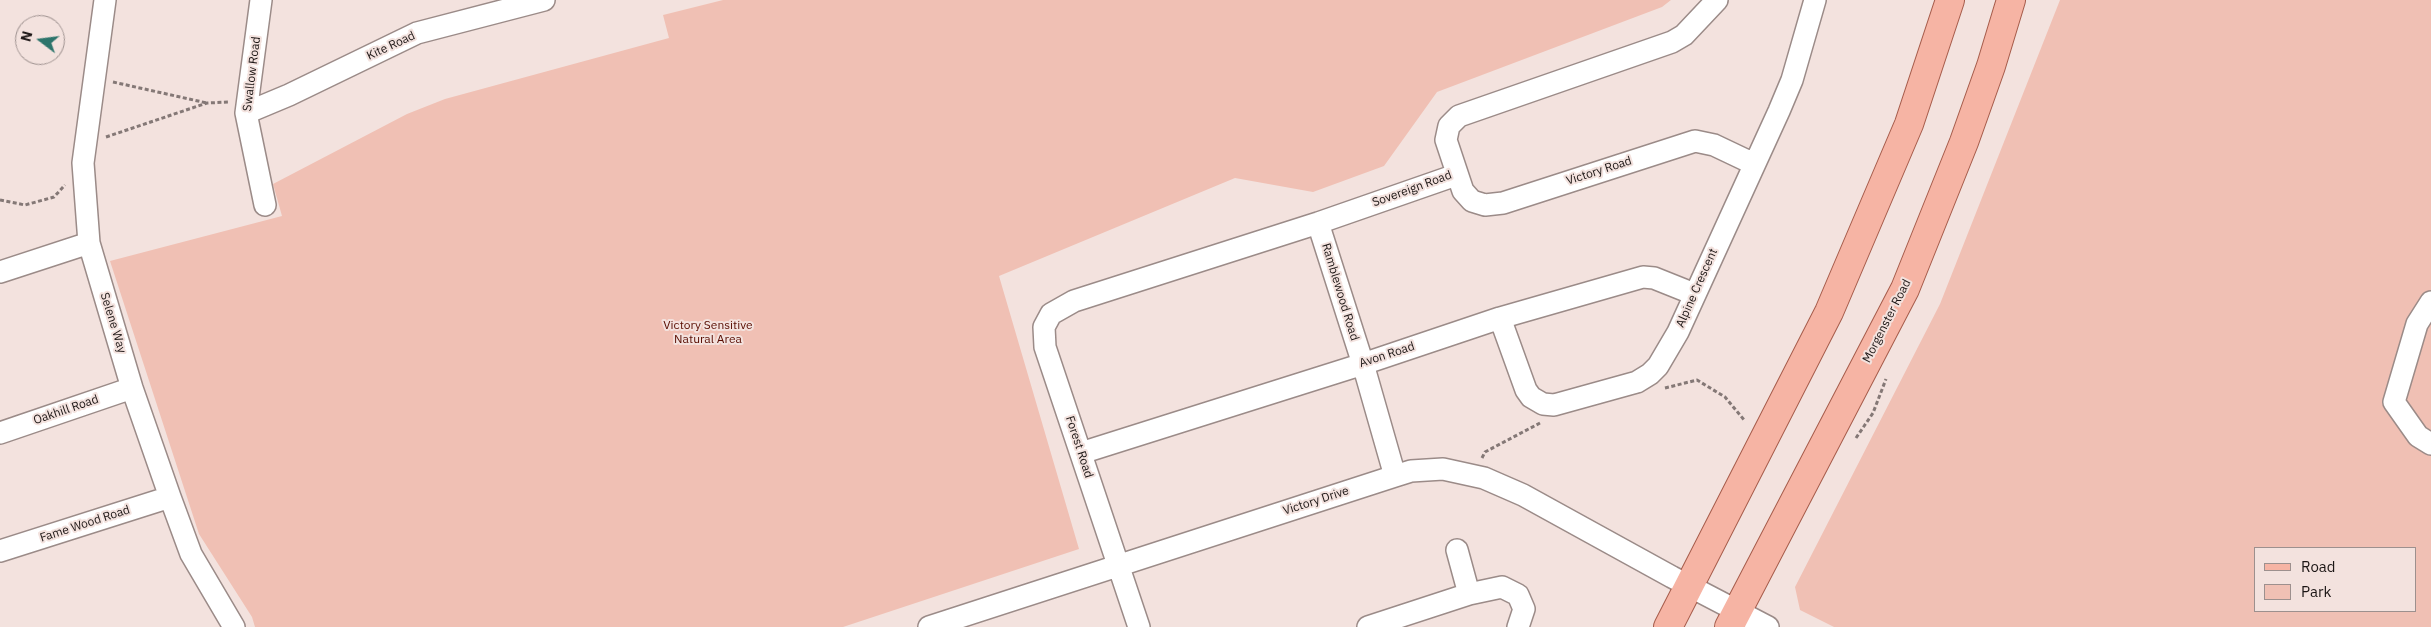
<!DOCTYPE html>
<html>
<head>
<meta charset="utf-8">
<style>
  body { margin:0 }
  #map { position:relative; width:2431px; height:627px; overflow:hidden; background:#f3e2de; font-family:"IBM Plex Sans",sans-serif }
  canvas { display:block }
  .legend { position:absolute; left:2254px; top:547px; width:162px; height:65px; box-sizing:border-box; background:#f3e2de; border:1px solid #9d908e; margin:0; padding:6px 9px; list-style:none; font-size:15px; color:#1c1615 }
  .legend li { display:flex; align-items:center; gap:10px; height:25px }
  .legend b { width:25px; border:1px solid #9d908e }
  .north { position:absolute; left:15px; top:15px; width:50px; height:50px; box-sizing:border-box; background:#f3e2de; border:1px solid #9d908e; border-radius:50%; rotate:285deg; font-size:14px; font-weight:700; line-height:20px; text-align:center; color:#1c1615 }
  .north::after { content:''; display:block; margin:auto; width:18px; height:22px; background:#2c746b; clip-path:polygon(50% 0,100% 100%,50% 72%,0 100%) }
</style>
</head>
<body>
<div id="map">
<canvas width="2431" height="627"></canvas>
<ul class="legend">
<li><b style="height:6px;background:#f6b4a4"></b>Road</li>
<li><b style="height:14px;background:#f0c0b4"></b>Park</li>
</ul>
<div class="north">N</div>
</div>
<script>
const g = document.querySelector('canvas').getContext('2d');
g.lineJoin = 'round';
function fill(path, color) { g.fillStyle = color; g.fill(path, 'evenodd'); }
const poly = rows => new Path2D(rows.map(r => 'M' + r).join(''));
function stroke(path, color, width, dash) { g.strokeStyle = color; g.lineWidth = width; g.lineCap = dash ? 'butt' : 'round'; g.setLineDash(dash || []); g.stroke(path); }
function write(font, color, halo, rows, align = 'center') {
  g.font = font + ' "IBM Plex Sans",sans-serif'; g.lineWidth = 4; g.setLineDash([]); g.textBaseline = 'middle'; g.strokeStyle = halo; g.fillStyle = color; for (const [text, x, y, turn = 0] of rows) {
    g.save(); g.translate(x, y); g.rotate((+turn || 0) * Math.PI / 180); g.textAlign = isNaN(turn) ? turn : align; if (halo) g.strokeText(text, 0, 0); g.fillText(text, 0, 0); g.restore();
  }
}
const green = poly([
  [723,0,1671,0,1662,7,1437,92,1384,166,1313,192,1235,178,999,276,1079,549,843,627,255,627,252,617,199,534,110,261,282,216,273,184,407,114,445,99,669,38,663,15],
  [2060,0,2431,0,2431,627,1834,627,1800,610,1795,587,1940,304],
  [2255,548,2415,548,2415,611,2255,611]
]);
const path = poly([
  [113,82,207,103],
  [106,137,207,103,229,102],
  [0,200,25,205,54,197,65,185],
  [1665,388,1697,380,1725,397,1745,421],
  [1856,438,1873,413,1886,379],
  [1482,458,1485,452,1540,423]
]);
const minor = poly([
  [105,0,83,163,89,243,132,388,170,497,191,554,234,627],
  [261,0,246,113,265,205],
  [1717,0,1684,35,1672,42,1459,116,1449,126,1446,140,1463,191,1472,201,1485,205,1503,203,1695,141,1714,145,1754,164],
  [246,113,289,95,417,33,544,0],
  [1318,223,1363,364,1395,476],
  [0,272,89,243],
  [2431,302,2417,324,2394,402,2418,436,2431,444],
  [1500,318,1526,390,1531,397,1543,404,1554,405,1637,382,1650,374,1658,366,1678,332,1779,111,1792,80,1815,0],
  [0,433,132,388],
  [1081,453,1363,364,1500,318,1643,277,1654,278,1694,294],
  [1457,550,1469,594,1502,587,1518,595,1524,609,1518,627],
  [0,551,170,497],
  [929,627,1395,476,1411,471,1443,469,1484,478,1523,495,1672,577,1768,627],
  [1139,627,1045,347,1044,327,1051,314,1074,301,1318,223,1456,175],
  [1368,627,1469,594]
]);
const major = poly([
  [1668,627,1829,312,1909,124,1950,0],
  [1729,627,1905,289,1964,142,1991,66,2011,0]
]);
const streetNames = [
  ["Kite Road",391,46,-25],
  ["Swallow Road",252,74,-83],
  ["Victory Road",1599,171,-18],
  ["Sovereign Road",1412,189,-20],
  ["Alpine Crescent",1697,288,-66],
  ["Ramblewood Road",1340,292,73],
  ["Morgenster Road",1887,321,-63],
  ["Selene Way",113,323,73],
  ["Avon Road",1387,355,-18],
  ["Oakhill Road",66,410,-19],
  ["Forest Road",1079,447,72],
  ["Victory Drive",1316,501,-18],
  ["Fame Wood Road",85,524,-18]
];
const parkNames = [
  ["Victory Sensitive",708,326],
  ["Natural Area",708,340]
];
fill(green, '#f0c0b4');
stroke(minor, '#9b8b88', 24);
stroke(major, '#a65c4b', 30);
stroke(path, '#847876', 3, [4, 2.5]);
stroke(minor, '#fff', 21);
stroke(major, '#f6b4a4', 28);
write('12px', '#1c1615', '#f3e2de', streetNames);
write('12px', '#580c00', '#f3e2de', parkNames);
</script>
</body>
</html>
